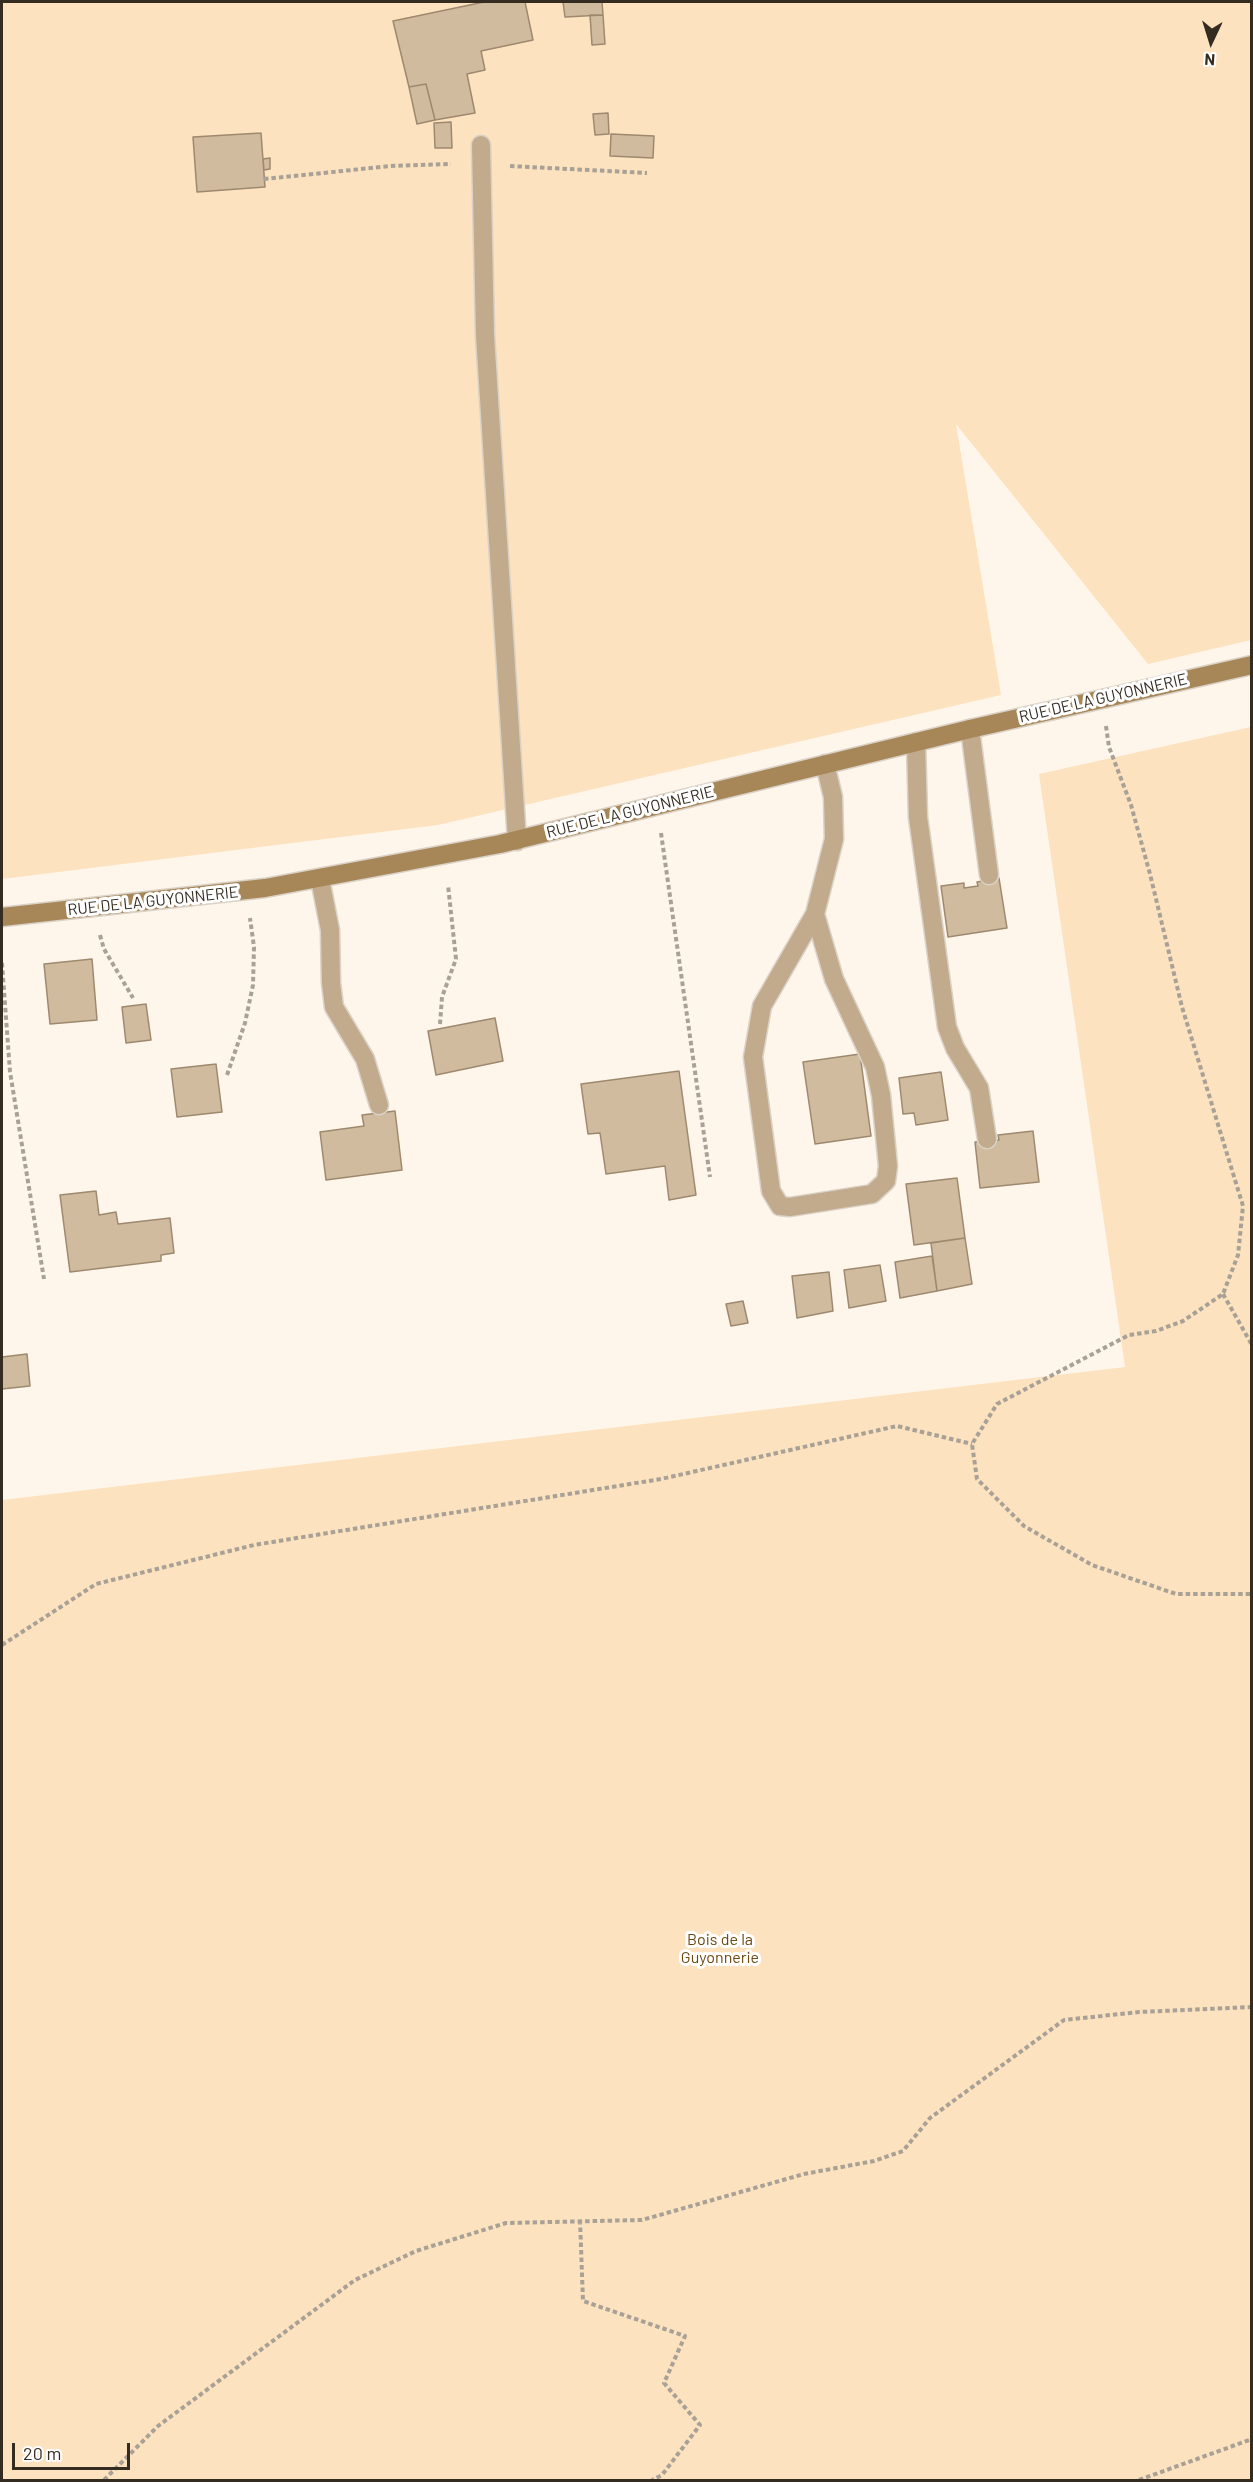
<!DOCTYPE html>
<html>
<head>
<meta charset="utf-8">
<style>
  body { margin:0 }
  #map { position:relative; width:1253px; height:2482px; overflow:hidden; background:#fff6eb; font-family:Barlow,sans-serif }
  canvas { display:block }
  .frame { position:absolute; inset:0; border:3px solid #352c21; pointer-events:none }
  .north { position:absolute; left:1181px; top:12px; width:60px; height:60px; -webkit-text-stroke:4px #fff; paint-order:stroke; rotate:184deg; font-size:16px; font-weight:700; line-height:24px; text-align:center; color:#352c21 }
  .north::after { content:''; display:block; margin:auto; width:21px; height:27px; background:#352c21; clip-path:polygon(50% 0,100% 100%,50% 72%,0 100%) }
  .scale { position:absolute; left:12px; top:2443px; width:118px; height:27px; box-sizing:border-box; border:3px solid #352c21; border-top:0; padding-left:8px; font-size:18px; line-height:21px; white-space:nowrap; color:#352c21; -webkit-text-stroke:4px #fff; paint-order:stroke }
</style>
</head>
<body>
<div id="map">
<canvas width="1253" height="2482"></canvas>
<div class="frame"></div>
<div class="north">N</div>
<div class="scale">20 m</div>
</div>
<script>
const g = document.querySelector('canvas').getContext('2d');
g.lineJoin = 'round';
function fill(path, color) { g.fillStyle = color; g.fill(path, 'evenodd'); }
const poly = rows => new Path2D(rows.map(r => 'M' + r).join(''));
function stroke(path, color, width, dash) { g.strokeStyle = color; g.lineWidth = width; g.lineCap = dash ? 'butt' : 'round'; g.setLineDash(dash || []); g.stroke(path); }
function write(font, color, halo, rows, align = 'center') {
  g.font = font + ' Barlow,sans-serif'; g.lineWidth = 6; g.setLineDash([]); g.textBaseline = 'middle'; g.strokeStyle = halo; g.fillStyle = color; for (const [text, x, y, turn = 0] of rows) {
    g.save(); g.translate(x, y); g.rotate((+turn || 0) * Math.PI / 180); g.textAlign = isNaN(turn) ? turn : align; if (halo) g.strokeText(text, 0, 0); g.fillText(text, 0, 0); g.restore();
  }
}
const green = poly([
  [2,2,1251,2,1251,640,1148,664,956,424,1001,695,438,825,2,879],
  [1251,727,1251,2480,2,2480,2,1500,1125,1367,1039,774]
]);
const building = poly([
  [484,2,525,2,533,40,481,51,485,70,467,74,475,113,435,120,426,84,409,87,393,21,484,2],
  [563,2,602,2,603,15,565,17,563,2],
  [590,15,603,15,605,44,592,45,590,15],
  [426,84,435,120,417,124,409,87,426,84],
  [608,113,609,134,595,135,593,114,608,113],
  [451,122,452,148,435,148,434,123,451,122],
  [261,133,265,187,197,192,193,137,261,133],
  [611,134,654,136,653,158,610,156,611,134],
  [270,158,270,169,264,170,263,159,270,158],
  [999,878,1007,928,948,937,941,886,964,883,964,888,978,886,977,882,999,878],
  [92,959,97,1020,50,1024,44,964,92,959],
  [146,1004,151,1040,126,1043,122,1007,146,1004],
  [495,1018,503,1061,436,1075,428,1031,495,1018],
  [860,1054,871,1136,815,1144,803,1062,860,1054],
  [216,1064,222,1112,177,1117,171,1069,216,1064],
  [679,1071,696,1195,669,1200,665,1166,606,1174,600,1133,588,1134,581,1084,679,1071],
  [941,1072,948,1120,916,1125,914,1113,903,1114,899,1078,941,1072],
  [395,1111,402,1170,326,1180,320,1132,364,1126,362,1115,395,1111],
  [1033,1131,1039,1182,980,1188,975,1142,999,1140,998,1135,1033,1131],
  [957,1178,965,1238,914,1245,906,1184,957,1178],
  [96,1191,99,1215,116,1212,118,1224,170,1218,174,1253,161,1255,161,1261,70,1272,60,1195,96,1191],
  [965,1238,972,1284,937,1291,931,1243,965,1238],
  [932,1256,937,1291,900,1298,895,1262,932,1256],
  [880,1265,886,1301,849,1308,844,1270,880,1265],
  [829,1272,833,1311,797,1318,792,1276,829,1272],
  [743,1301,748,1323,731,1326,726,1304,743,1301],
  [27,1354,30,1386,2,1389,2,1357,27,1354]
]);
const path = poly([
  [510,166,647,173],
  [264,179,391,166,451,164],
  [1106,726,1109,747,1131,805,1150,874,1182,1007,1243,1206,1238,1255,1223,1294,1183,1321,1156,1331,1129,1335,997,1404,972,1444,977,1479,1024,1526,1092,1565,1176,1594,1252,1594],
  [661,833,710,1177],
  [100,935,104,949,133,998],
  [2,963,10,1072,44,1279],
  [440,1024,442,997,456,959,448,885],
  [227,1075,245,1023,253,985,254,947,250,918],
  [1223,1294,1252,1345],
  [2,1645,96,1584,254,1545,661,1479,897,1426,972,1444],
  [580,2220,583,2301,685,2336,664,2383,700,2425,662,2475,652,2480],
  [104,2480,158,2426,355,2280,416,2251,506,2223,642,2220,804,2174,874,2161,903,2151,930,2118,1064,2020,1139,2012,1252,2007],
  [1139,2480,1252,2439]
]);
const lane = poly([
  [481,145,485,335,517,841],
  [970,729,989,875],
  [916,742,918,817,947,1027,955,1048,979,1088,987,1139],
  [320,879,330,930,331,983,334,1007,365,1059,379,1105],
  [815,914,834,979,875,1067,881,1095,888,1166,886,1181,872,1194,790,1207,780,1206,771,1191,753,1057,762,1006,815,914,834,839,833,797,825,764]
]);
const secondary = poly([
  [2,917,265,888,500,844,970,729,1252,665]
]);
const streetNames = [
  ["RUE DE LA GUYONNERIE",1103,698,-13],
  ["RUE DE LA GUYONNERIE",630,812,-14],
  ["RUE DE LA GUYONNERIE",153,901,-6]
];
const parkNames = [
  ["Bois de la",720,1940],
  ["Guyonnerie",720,1958]
];
fill(green, '#fce2bf');
fill(building, '#d0bb9f');
stroke(building, '#9e896f', 1.5);
stroke(lane, '#dbd2c7', 21);
stroke(secondary, '#dbd2c7', 21);
stroke(path, '#aaa196', 4, [4.5, 3]);
stroke(lane, '#c2ab8d', 18);
stroke(secondary, '#a78658', 18);
write('16px', '#352c21', '#fff', streetNames);
write('16px', '#6c4911', '#fff', parkNames);
</script>
</body>
</html>
